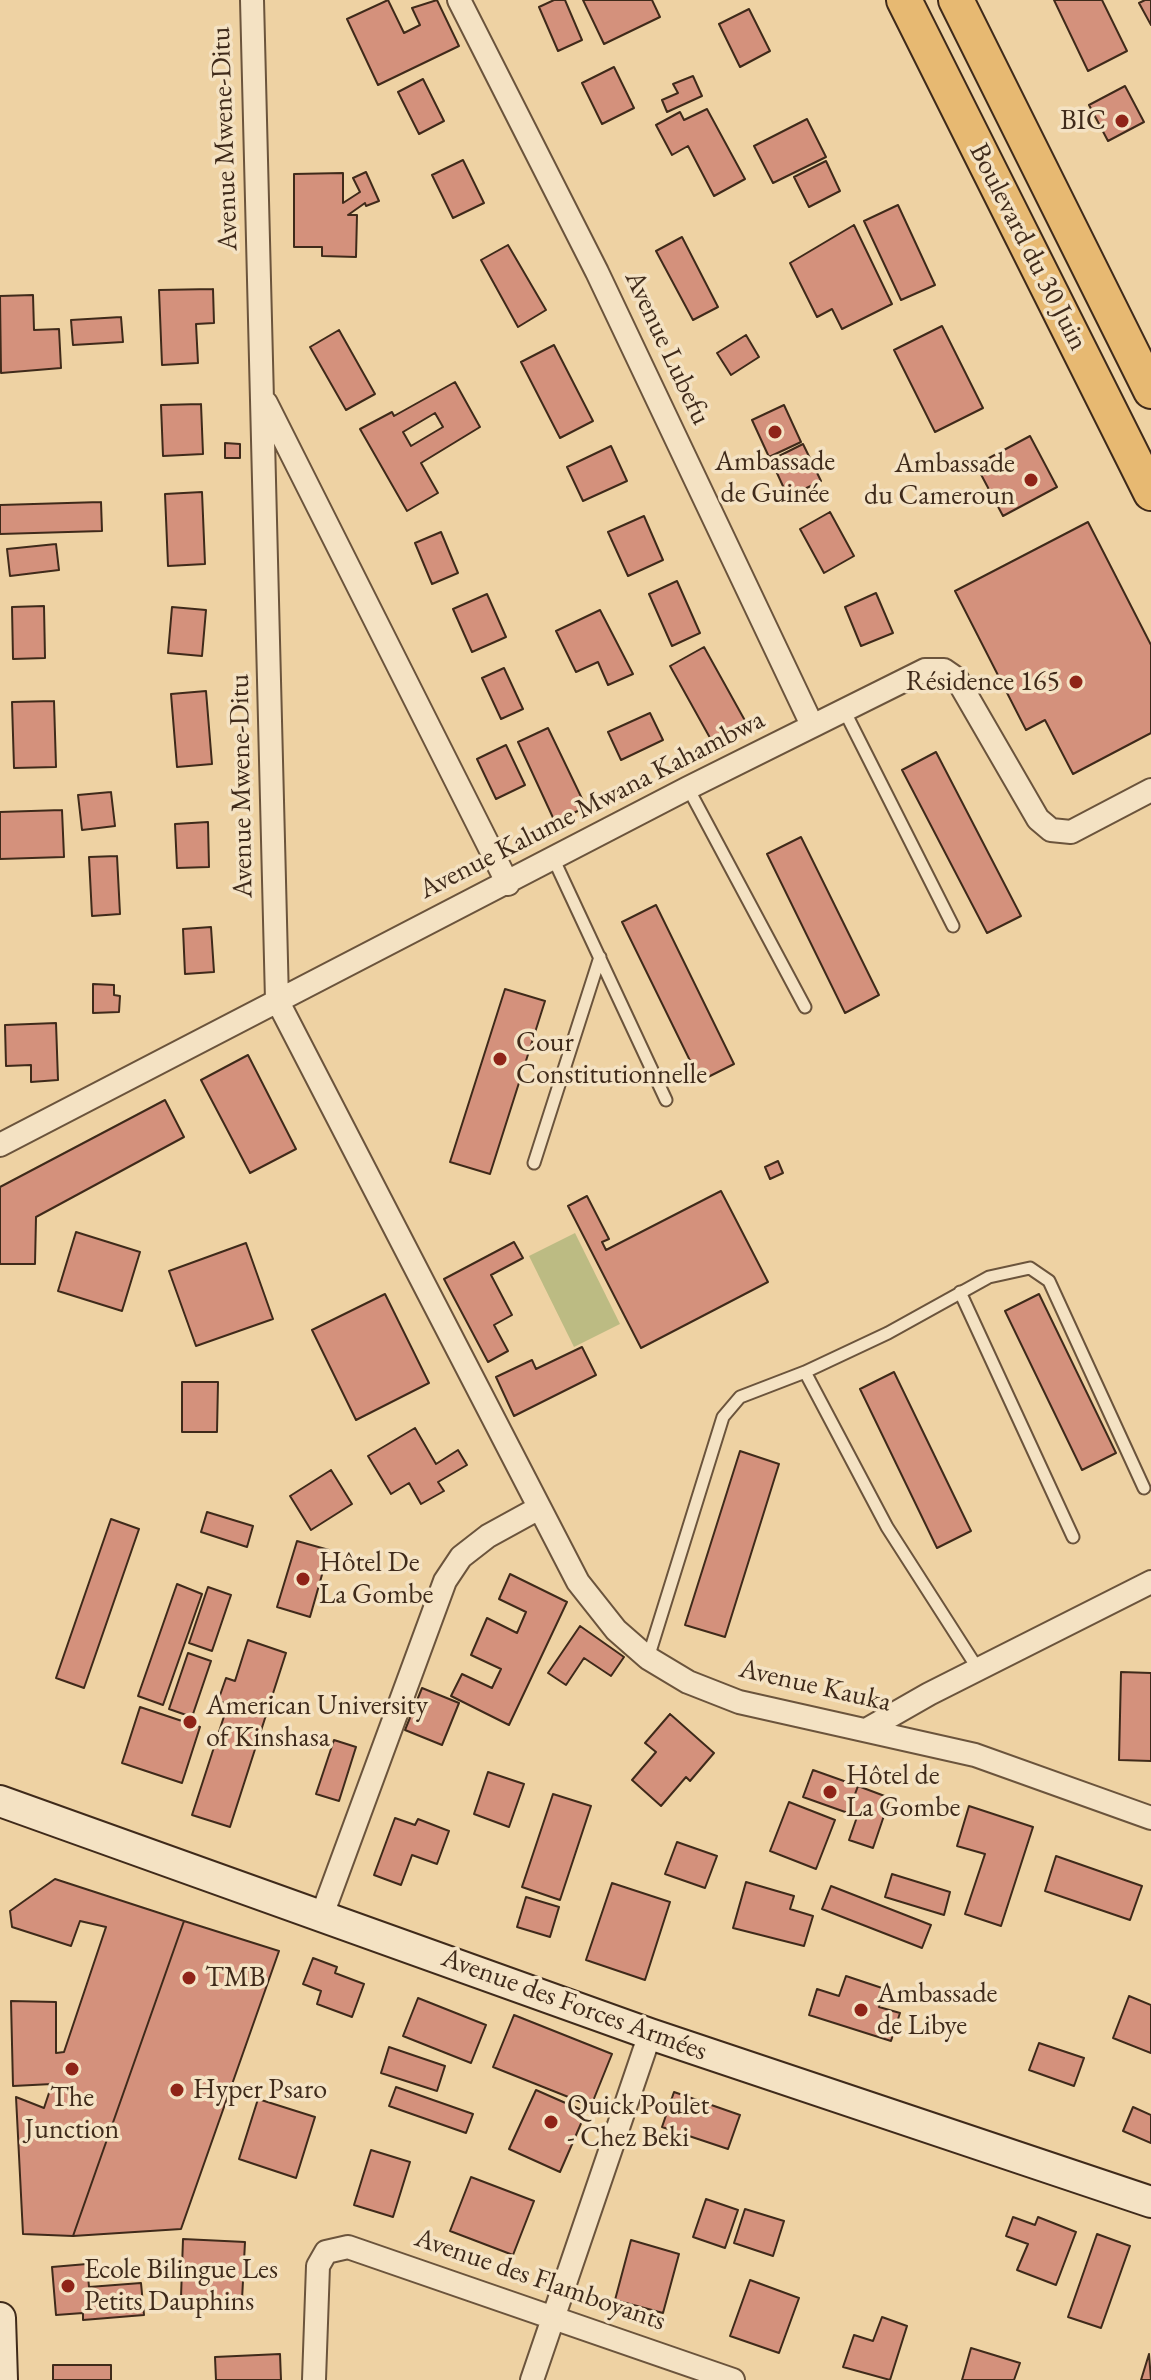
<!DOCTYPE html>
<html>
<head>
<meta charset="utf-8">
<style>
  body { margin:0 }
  canvas { display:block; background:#eed2a3 }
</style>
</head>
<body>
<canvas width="1151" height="2380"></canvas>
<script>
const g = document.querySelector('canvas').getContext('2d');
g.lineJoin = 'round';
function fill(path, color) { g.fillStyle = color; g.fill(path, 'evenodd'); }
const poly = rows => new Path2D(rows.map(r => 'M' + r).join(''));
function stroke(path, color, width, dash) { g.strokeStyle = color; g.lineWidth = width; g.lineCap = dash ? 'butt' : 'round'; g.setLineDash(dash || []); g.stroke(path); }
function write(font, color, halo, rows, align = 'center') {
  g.font = font + ' "EB Garamond",serif'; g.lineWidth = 7; g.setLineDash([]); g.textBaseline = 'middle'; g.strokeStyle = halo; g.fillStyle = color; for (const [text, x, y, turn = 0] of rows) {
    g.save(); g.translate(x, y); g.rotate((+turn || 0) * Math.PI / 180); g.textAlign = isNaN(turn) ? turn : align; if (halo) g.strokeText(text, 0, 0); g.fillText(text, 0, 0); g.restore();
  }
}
const green = poly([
  [575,1233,620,1324,574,1347,529,1256]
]);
const building = poly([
  [388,0,404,33,420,25,412,8,437,0,459,46,378,85,347,19,388,0],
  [554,0,565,0,582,40,558,51,539,7,554,0],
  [583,0,652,0,660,17,604,44,583,0],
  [1054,0,1102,0,1127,51,1088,71,1054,0],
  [1145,0,1151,0,1151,25,1139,3,1145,0],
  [749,9,770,51,740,67,719,24,749,9],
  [614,67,634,108,602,124,582,83,614,67],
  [693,76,702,96,667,112,662,100,678,93,673,84,693,76],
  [423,79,444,121,419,134,398,92,423,79],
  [1125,86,1144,122,1108,141,1089,105,1125,86],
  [707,109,745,179,714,196,688,146,672,155,656,125,680,112,684,120,707,109],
  [807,119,826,157,773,183,754,146,807,119],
  [463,160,484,203,453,218,432,175,463,160],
  [826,161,840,191,809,207,794,177,826,161],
  [366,172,379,201,366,206,365,203,348,215,357,215,356,257,322,256,322,247,294,247,294,174,343,173,343,203,360,192,353,178,366,172],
  [898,205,935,285,901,300,864,221,898,205],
  [854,225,892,304,842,329,832,309,817,317,790,263,854,225],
  [682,237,718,307,693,320,656,251,682,237],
  [508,245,546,310,518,327,481,260,508,245],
  [213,289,214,323,196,324,198,363,162,365,159,290,213,289],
  [33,295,34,330,59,329,61,368,1,373,0,296,33,295],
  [121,317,123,342,73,345,71,320,121,317],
  [942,326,983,408,935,432,894,350,942,326],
  [339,330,375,394,346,410,310,347,339,330],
  [746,335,759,357,731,375,717,353,746,335],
  [554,345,593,421,560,438,521,362,554,345],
  [455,382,480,427,421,463,438,493,407,511,360,429,392,412,394,416,455,382],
  [435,413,443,427,411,446,403,432,435,413],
  [201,404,203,454,163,456,161,405,201,404],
  [784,405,801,442,769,457,752,420,784,405],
  [1030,436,1057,487,1003,516,976,465,1030,436],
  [225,443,240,444,240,458,225,458,225,443],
  [803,444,821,481,788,497,771,460,803,444],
  [611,446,627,481,583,501,567,467,611,446],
  [202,492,205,564,168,566,165,494,202,492],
  [101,502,102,531,0,534,0,505,101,502],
  [830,512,854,556,824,573,800,529,830,512],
  [644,516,663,560,628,576,608,532,644,516],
  [1088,522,1151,645,1151,733,1073,774,1045,720,1026,730,955,591,1088,522],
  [441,532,458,573,432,584,415,543,441,532],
  [56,544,59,570,10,576,7,549,56,544],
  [677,581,700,633,672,646,649,594,677,581],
  [876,593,893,633,861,646,845,607,876,593],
  [487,594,506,637,472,652,453,609,487,594],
  [44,606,45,658,13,659,12,607,44,606],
  [172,607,206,610,202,656,168,653,172,607],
  [600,610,633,674,608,685,598,662,576,672,556,631,600,610],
  [704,647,748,726,714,745,670,666,704,647],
  [504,668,523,709,501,719,482,678,504,668],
  [206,691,212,764,177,767,171,694,206,691],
  [54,701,56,767,14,768,12,702,54,701],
  [650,713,663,740,621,760,608,732,650,713],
  [548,728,586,807,555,822,518,742,548,728],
  [506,745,525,785,496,799,477,759,506,745],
  [936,752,1021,916,987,933,902,770,936,752],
  [111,792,115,826,82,830,78,795,111,792],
  [62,810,64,857,0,859,0,812,62,810],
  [208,822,209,867,177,868,175,824,208,822],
  [801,837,879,995,845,1013,767,854,801,837],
  [117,856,120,914,92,916,89,857,117,856],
  [656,905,734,1064,700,1081,622,922,656,905],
  [211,927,214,972,185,974,183,929,211,927],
  [93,984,114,985,114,995,120,996,119,1012,93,1013,93,984],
  [505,989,545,1001,490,1174,450,1162,505,989],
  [56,1023,58,1080,31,1082,31,1065,6,1066,5,1025,56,1023],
  [248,1055,296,1149,250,1173,201,1080,248,1055],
  [165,1100,184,1137,36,1217,35,1264,0,1264,0,1187,165,1100],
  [778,1161,783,1173,770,1179,765,1167,778,1161],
  [721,1191,768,1282,641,1348,568,1206,587,1196,609,1239,602,1242,606,1250,721,1191],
  [76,1232,140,1252,122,1311,58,1291,76,1232],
  [514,1242,523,1258,491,1275,512,1315,494,1325,508,1351,488,1362,444,1279,514,1242],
  [246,1243,273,1319,196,1346,169,1271,246,1243],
  [385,1294,429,1383,356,1420,312,1330,385,1294],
  [1039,1294,1116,1453,1082,1470,1005,1311,1039,1294],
  [582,1347,596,1375,514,1416,496,1377,532,1360,536,1369,582,1347],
  [894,1372,971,1531,937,1548,860,1389,894,1372],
  [182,1382,218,1382,217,1432,182,1432,182,1382],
  [415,1428,436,1464,458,1450,467,1465,438,1482,444,1491,421,1504,409,1483,391,1494,368,1456,415,1428],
  [740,1451,779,1464,725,1637,685,1625,740,1451],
  [331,1470,352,1504,311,1530,290,1496,331,1470],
  [207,1512,253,1526,247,1547,201,1532,207,1512],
  [111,1519,139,1529,84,1688,56,1678,111,1519],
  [297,1541,329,1550,310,1617,277,1607,297,1541],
  [510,1574,567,1602,509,1725,451,1696,462,1674,492,1688,501,1669,471,1655,487,1618,517,1633,526,1612,499,1599,510,1574],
  [177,1584,202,1594,163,1705,138,1696,177,1584],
  [208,1587,231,1595,212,1651,189,1643,208,1587],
  [580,1626,624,1657,611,1676,584,1658,566,1685,548,1673,580,1626],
  [248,1640,286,1653,230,1827,192,1815,228,1704,218,1701,226,1678,235,1681,248,1640],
  [188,1653,211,1661,192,1717,169,1709,188,1653],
  [1121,1672,1151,1673,1151,1761,1119,1760,1121,1672],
  [422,1688,459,1703,442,1745,405,1730,422,1688],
  [140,1707,200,1727,182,1783,122,1763,140,1707],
  [670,1714,714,1753,690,1781,686,1777,661,1806,632,1780,656,1752,645,1743,670,1714],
  [334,1740,356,1747,339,1801,316,1794,334,1740],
  [813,1770,858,1786,848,1813,803,1797,813,1770],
  [488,1772,524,1784,509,1827,474,1814,488,1772],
  [858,1786,890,1798,873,1848,849,1840,857,1817,848,1813,858,1786],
  [553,1794,591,1806,560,1900,522,1887,553,1794],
  [789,1802,835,1820,816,1869,770,1851,789,1802],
  [969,1806,1033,1827,1001,1926,965,1914,985,1854,957,1846,969,1806],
  [395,1818,415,1825,418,1819,449,1831,437,1864,412,1855,401,1885,374,1875,395,1818],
  [677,1842,717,1856,705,1888,665,1874,677,1842],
  [1056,1856,1142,1886,1130,1920,1045,1891,1056,1856],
  [892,1874,950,1892,944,1915,885,1897,892,1874],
  [55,1879,184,1921,73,2236,23,2234,16,2097,44,2108,52,2084,13,2086,11,2001,56,2002,56,2053,64,2052,106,1927,80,1921,71,1946,12,1927,10,1911,55,1879],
  [746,1882,794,1896,790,1909,813,1916,804,1946,733,1928,746,1882],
  [612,1883,670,1902,645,1980,586,1960,612,1883],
  [831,1886,931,1925,922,1948,822,1909,831,1886],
  [526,1897,559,1907,550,1937,517,1927,526,1897],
  [184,1921,279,1951,181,2229,73,2236,184,1921],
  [313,1958,337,1967,335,1973,364,1984,352,2017,317,2004,321,1991,303,1984,313,1958],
  [846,1976,885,1989,879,2007,900,2013,891,2041,809,2015,817,1989,839,1996,846,1976],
  [1129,1996,1151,2005,1151,2053,1113,2038,1129,1996],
  [418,1998,486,2025,471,2063,403,2036,418,1998],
  [514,2015,612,2054,591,2106,493,2067,514,2015],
  [1039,2043,1084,2058,1074,2086,1029,2070,1039,2043],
  [389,2047,445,2066,437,2091,381,2073,389,2047],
  [396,2087,473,2114,466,2133,389,2106,396,2087],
  [536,2090,586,2112,560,2172,509,2149,536,2090],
  [674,2092,740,2115,728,2149,662,2127,674,2092],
  [258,2099,315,2117,296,2178,239,2159,258,2099],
  [1133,2107,1151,2115,1151,2143,1123,2131,1133,2107],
  [371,2150,410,2162,393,2217,354,2205,371,2150],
  [471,2177,534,2201,513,2255,450,2231,471,2177],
  [706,2199,738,2210,725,2248,693,2237,706,2199],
  [745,2209,784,2221,773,2256,734,2243,745,2209],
  [1013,2217,1035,2225,1038,2217,1076,2232,1056,2285,1017,2270,1028,2244,1006,2236,1013,2217],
  [1097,2234,1130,2246,1101,2328,1068,2317,1097,2234],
  [183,2239,245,2242,242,2300,181,2297,183,2239],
  [631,2240,679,2254,663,2313,615,2300,631,2240],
  [87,2264,89,2287,141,2283,144,2315,83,2320,83,2313,56,2315,52,2267,87,2264],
  [750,2280,799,2298,779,2353,730,2336,750,2280],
  [882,2317,907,2326,890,2380,843,2367,854,2335,873,2341,882,2317],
  [971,2348,1020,2363,1014,2380,962,2380,971,2348],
  [280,2354,281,2380,216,2380,215,2357,280,2354],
  [1149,2354,1151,2380,1141,2380,1149,2354],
  [53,2365,111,2365,111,2380,53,2380,53,2365]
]);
const lane = poly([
  [844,710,953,926],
  [688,788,805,1007],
  [554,860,666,1100],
  [534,1163,600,957],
  [960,1292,1073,1537],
  [805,1372,887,1527,978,1669],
  [648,1658,723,1417,740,1397,805,1372,888,1333,989,1277,1030,1268,1049,1281,1144,1488]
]);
const street = poly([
  [252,0,277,1000,578,1582,616,1630,648,1658,688,1682,739,1702,975,1755,1151,1818],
  [459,0,597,272,812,725],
  [266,403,508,884],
  [0,1145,688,788,925,670,944,670,957,679,1038,819,1051,830,1071,832,1151,790],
  [866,1730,929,1694,1151,1582],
  [322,1915,445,1581,461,1557,488,1536,539,1508],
  [314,2380,318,2266,326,2252,348,2247,733,2380],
  [532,2380,650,2034]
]);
const secondary = poly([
  [0,1801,650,2034,1151,2202],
  [0,2318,2,2380]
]);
const primary = poly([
  [904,0,1151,493],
  [956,0,1151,391]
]);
const markers = [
  [1122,121,8,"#8f2418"],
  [775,432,8,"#8f2418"],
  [1031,480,8,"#8f2418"],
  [1076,682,8,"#8f2418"],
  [500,1059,8,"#8f2418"],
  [303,1579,8,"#8f2418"],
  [190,1722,8,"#8f2418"],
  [830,1792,8,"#8f2418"],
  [189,1978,8,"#8f2418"],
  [861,2010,8,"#8f2418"],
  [72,2069,8,"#8f2418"],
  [177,2090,8,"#8f2418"],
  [551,2122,8,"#8f2418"],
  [68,2286,8,"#8f2418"]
];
const poiNames = [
  ["BIC",1106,121,"right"],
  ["Ambassade",775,462,"center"],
  ["de Guinée",775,494,"center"],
  ["Ambassade",1015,464,"right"],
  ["du Cameroun",1015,496,"right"],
  ["Résidence 165",1060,682,"right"],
  ["Cour",516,1043],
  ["Constitutionnelle",516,1075],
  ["Hôtel De",319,1563],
  ["La Gombe",319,1595],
  ["American University",206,1706],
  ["of Kinshasa",206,1738],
  ["Hôtel de",846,1776],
  ["La Gombe",846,1808],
  ["TMB",205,1978],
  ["Ambassade",877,1994],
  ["de Libye",877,2026],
  ["Hyper Psaro",193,2090],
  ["The",72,2098,"center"],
  ["Junction",72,2130,"center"],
  ["Quick Poulet",567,2106],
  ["- Chez Beki",567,2138],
  ["Ecole Bilingue Les",84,2270],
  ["Petits Dauphins",84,2302]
];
const streetNames = [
  ["Avenue Mwene-Ditu",225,139,-92],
  ["Boulevard du 30 Juin",1028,247,63],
  ["Avenue Lubefu",667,348,65],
  ["Avenue Mwene-Ditu",242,786,-91],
  ["Avenue Kalume Mwana Kahambwa",592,805,-27],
  ["Avenue Kauka",815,1686,13],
  ["Avenue des Forces Armées",574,2005,20],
  ["Avenue des Flamboyants",540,2280,19]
];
fill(green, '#bcbb83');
fill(building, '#d4917c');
stroke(building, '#3f2a1a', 2);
stroke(lane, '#6b543c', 15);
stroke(street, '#6b543c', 26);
stroke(secondary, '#3f2a1a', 34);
stroke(primary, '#3f2a1a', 38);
stroke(lane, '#f4e2c3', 11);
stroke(street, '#f4e2c3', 22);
stroke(secondary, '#f4e2c3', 30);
stroke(primary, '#e7b972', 34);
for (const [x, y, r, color] of markers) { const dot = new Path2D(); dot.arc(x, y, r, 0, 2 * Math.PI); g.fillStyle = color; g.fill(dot); stroke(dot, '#f4e2c3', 3); }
write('28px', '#3f2a1a', '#f4e2c3', poiNames, 'left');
write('28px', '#3f2a1a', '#f4e2c3', streetNames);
</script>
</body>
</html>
